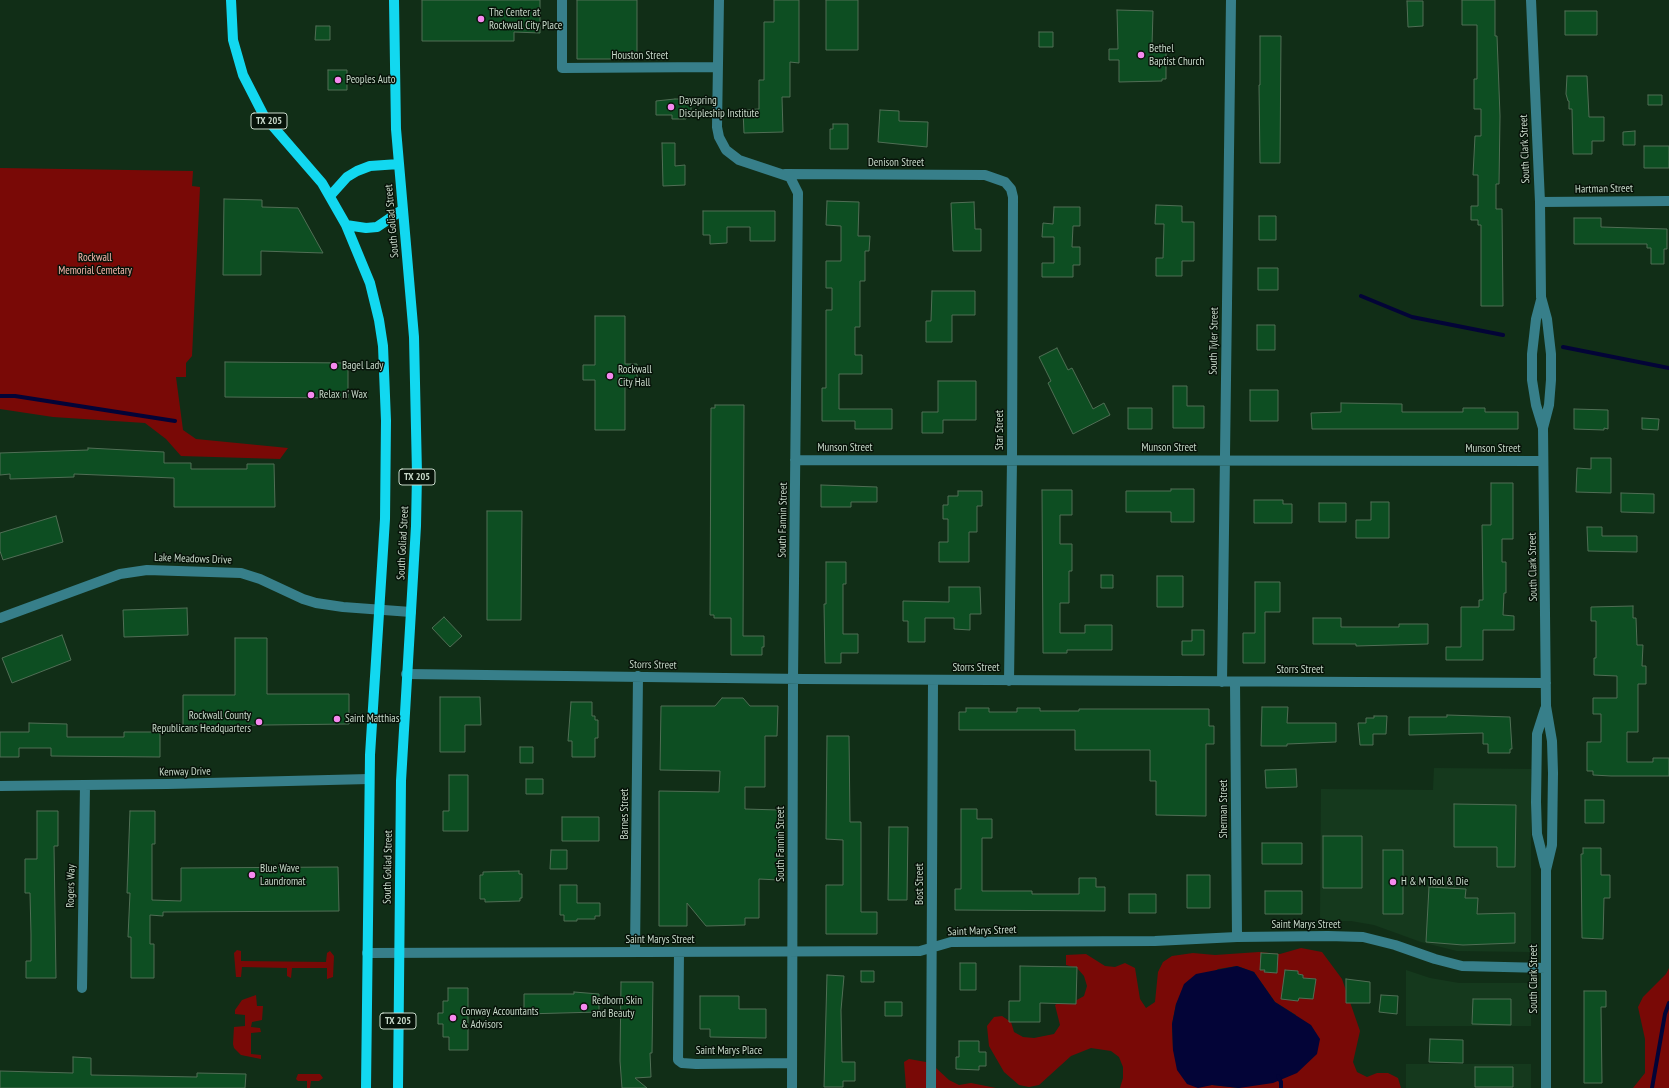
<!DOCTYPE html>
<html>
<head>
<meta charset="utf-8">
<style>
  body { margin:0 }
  canvas { display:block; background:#112e17 }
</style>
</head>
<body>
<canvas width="1669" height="1088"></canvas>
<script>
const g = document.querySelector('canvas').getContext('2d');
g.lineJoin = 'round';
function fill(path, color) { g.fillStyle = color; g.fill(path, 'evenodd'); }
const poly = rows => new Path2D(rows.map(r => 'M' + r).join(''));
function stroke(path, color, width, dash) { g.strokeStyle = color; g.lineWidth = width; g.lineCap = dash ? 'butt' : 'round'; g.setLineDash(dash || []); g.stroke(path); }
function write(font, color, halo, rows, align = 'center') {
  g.font = font + ' "PT Sans Narrow",sans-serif'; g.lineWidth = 3; g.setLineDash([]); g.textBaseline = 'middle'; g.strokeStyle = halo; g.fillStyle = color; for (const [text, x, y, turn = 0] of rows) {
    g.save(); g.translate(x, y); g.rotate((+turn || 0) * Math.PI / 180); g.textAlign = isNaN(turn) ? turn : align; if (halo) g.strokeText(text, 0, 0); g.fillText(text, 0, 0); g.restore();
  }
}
const built = poly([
  [1434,768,1531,769,1531,952,1457,951,1421,942,1374,925,1351,921,1320,921,1321,789,1433,790],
  [1406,970,1430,978,1459,983,1531,983,1531,1026,1406,1026],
  [1406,1064,1531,1064,1531,1088,1406,1088]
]);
const green = poly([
  [0,168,193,171,192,186,200,187,192,356,186,363,186,377,176,377,183,430,196,439,288,448,280,459,181,456,166,439,145,423,53,417,0,409],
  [1301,948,1322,952,1342,979,1360,1031,1353,1062,1357,1072,1367,1077,1377,1073,1388,1073,1398,1078,1401,1088,1120,1088,1123,1078,1123,1067,1119,1057,1111,1051,1091,1048,1071,1056,1039,1085,1029,1087,1019,1085,1004,1072,989,1046,987,1026,994,1017,1002,1016,1011,1022,1014,1032,1023,1037,1034,1038,1054,1034,1060,1025,1055,1005,1064,999,1075,1001,1084,996,1087,986,1084,976,1077,968,1066,965,1066,955,1086,954,1105,966,1115,967,1125,963,1135,968,1140,999,1146,1008,1155,1002,1158,972,1163,962,1172,956,1193,953,1215,955,1259,952,1280,954],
  [1237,966,1254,972,1275,1002,1296,1015,1239,1088,1212,1085,1198,1087,1173,1050,1172,1024,1176,1004,1218,969],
  [237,950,241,951,241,961,326,962,327,953,330,951,334,956,333,977,327,979,327,968,292,968,291,978,287,976,287,968,242,967,241,977,236,977,234,953],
  [1669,968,1669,1088,1633,1088,1645,1073,1645,1039,1638,1007,1643,997,1666,974],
  [256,995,257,1006,263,1006,262,1020,252,1022,251,1027,260,1028,261,1032,251,1033,251,1054,261,1055,261,1059,241,1055,234,1048,233,1044,234,1027,245,1026,245,1015,235,1014,235,1010,242,1000],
  [909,1059,926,1062,936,1068,949,1080,959,1085,971,1083,996,1088,906,1088,904,1062],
  [298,1074,320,1074,323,1078,319,1081,311,1081,310,1088,307,1088,307,1081,298,1081,296,1079]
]);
const water = poly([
  [1237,966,1254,972,1275,1002,1311,1025,1320,1039,1317,1054,1297,1073,1273,1083,1239,1088,1212,1085,1198,1088,1187,1084,1177,1070,1173,1050,1172,1024,1176,1004,1184,984,1196,974]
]);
const stream = poly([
  [1361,296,1412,317,1503,335],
  [1563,347,1669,368],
  [0,396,15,396,175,421],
  [1278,1076,1281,1082,1281,1088],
  [1652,1088,1665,1014,1669,1003]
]);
const building = poly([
  [422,0,540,0,540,33,514,32,514,41,422,41,422,0],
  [577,0,637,0,637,59,577,59,577,0],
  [774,0,799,0,799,63,790,62,790,97,782,97,783,132,744,133,743,110,759,109,759,80,764,80,764,22,774,22,774,0],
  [826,0,858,0,858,50,826,50,826,0],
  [1462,0,1495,0,1495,36,1497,36,1500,116,1499,184,1496,184,1496,209,1502,209,1503,306,1481,306,1481,225,1478,225,1478,220,1471,220,1471,206,1478,206,1478,175,1473,175,1475,136,1481,136,1481,109,1474,109,1474,79,1477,79,1477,25,1462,25,1462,0],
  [1407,1,1423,1,1423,26,1408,27,1407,1],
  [1117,10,1153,11,1152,46,1160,46,1160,51,1166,51,1166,79,1162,79,1162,81,1119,82,1119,60,1109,60,1109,49,1118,49,1117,10],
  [1565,11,1597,11,1597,35,1565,35,1565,11],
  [316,26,330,26,330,40,315,40,316,26],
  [1039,32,1053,32,1053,47,1039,47,1039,32],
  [1260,36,1281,36,1280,163,1260,163,1259,85,1260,85,1260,36],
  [328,70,347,70,347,90,328,90,328,70],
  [1567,76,1587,76,1589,117,1604,117,1604,141,1592,141,1592,154,1573,154,1572,109,1569,109,1569,101,1568,101,1566,94,1567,76],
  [1648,95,1662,95,1662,105,1648,105,1648,95],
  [675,99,686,99,686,102,691,102,691,117,686,117,686,119,672,119,672,115,656,115,656,101,675,99],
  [880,110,899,111,899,121,928,122,927,147,878,142,880,110],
  [833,124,848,124,848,149,830,149,830,129,833,129,833,124],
  [1635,131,1635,145,1623,145,1623,132,1635,131],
  [662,143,675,143,675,166,685,165,685,185,663,186,662,143],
  [1644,146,1669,146,1669,168,1644,168,1644,146],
  [224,199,262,200,262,207,298,208,323,253,261,251,261,275,223,275,224,199],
  [827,201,859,202,858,236,870,236,869,251,865,251,865,281,860,281,860,327,855,327,855,355,862,355,862,374,839,374,839,409,892,409,892,429,855,429,855,421,822,421,822,388,826,388,826,310,832,310,832,288,826,288,826,261,841,261,841,226,826,225,827,201],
  [974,202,975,229,981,229,981,251,953,251,951,203,974,202],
  [1156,205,1182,206,1182,222,1194,222,1194,261,1182,261,1182,276,1156,276,1156,258,1163,258,1164,224,1155,224,1156,205],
  [1054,207,1080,207,1080,226,1073,226,1072,247,1080,247,1080,265,1073,265,1073,277,1042,277,1042,263,1054,263,1054,237,1042,237,1043,223,1053,224,1054,207],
  [703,211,775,211,775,241,750,241,750,227,727,227,727,243,710,244,710,235,703,235,703,211],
  [1259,216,1276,216,1276,240,1259,240,1259,216],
  [1574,218,1601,218,1601,227,1667,229,1667,249,1664,249,1664,264,1651,264,1651,248,1647,248,1647,244,1574,244,1574,218],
  [1258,268,1278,268,1278,290,1258,290,1258,268],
  [932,291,975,291,975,315,952,315,952,342,926,342,926,321,931,321,932,291],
  [595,316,625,316,625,364,637,364,637,380,625,381,625,430,595,430,595,380,583,380,583,365,595,365,595,316],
  [1257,325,1275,325,1275,350,1257,350,1257,325],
  [1057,348,1068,370,1072,368,1093,409,1104,403,1110,415,1073,434,1048,383,1051,381,1039,357,1057,348],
  [225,362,348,363,348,398,225,397,225,362],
  [938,381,976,381,976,420,943,420,943,433,922,433,922,412,938,412,938,381],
  [1173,386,1187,386,1187,406,1204,406,1204,428,1173,428,1173,386],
  [1250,390,1278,390,1278,421,1250,421,1250,390],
  [1341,403,1402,404,1402,412,1463,412,1463,408,1485,408,1485,412,1518,412,1518,429,1312,429,1311,413,1341,412,1341,403],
  [715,405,744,405,743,636,764,636,764,647,762,647,762,655,731,655,731,618,714,618,714,615,710,615,711,408,715,408,715,405],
  [1128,408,1152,408,1152,429,1128,429,1128,408],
  [1574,409,1608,410,1608,429,1604,428,1604,430,1574,429,1574,409],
  [1642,418,1659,419,1658,430,1642,429,1642,418],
  [88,448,164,452,164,463,191,463,191,469,247,469,247,464,274,464,275,507,174,507,174,478,74,474,74,477,10,479,10,474,0,475,0,453,88,450,88,448],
  [1591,458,1611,458,1611,493,1576,492,1577,468,1591,469,1591,458],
  [1491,483,1513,483,1513,539,1502,539,1502,562,1506,562,1506,593,1504,593,1503,615,1514,616,1514,630,1483,630,1483,660,1446,660,1446,647,1461,647,1461,607,1479,607,1479,600,1483,600,1482,525,1491,525,1491,483],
  [821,485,877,487,877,502,851,502,851,507,821,507,821,485],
  [1171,489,1194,489,1194,522,1171,522,1171,512,1126,512,1126,491,1171,491,1171,489],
  [1042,490,1072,490,1072,515,1060,515,1060,544,1072,544,1072,571,1069,571,1069,603,1060,603,1060,633,1085,633,1085,625,1112,625,1112,650,1067,650,1067,653,1043,653,1042,490],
  [958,491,982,491,982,506,977,506,977,532,969,532,969,562,939,562,939,542,948,542,948,519,943,519,943,505,948,505,948,496,958,496,958,491],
  [1621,493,1654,494,1654,513,1621,512,1621,493],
  [1254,500,1283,500,1283,504,1292,504,1292,523,1254,523,1254,500],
  [1371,502,1389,502,1389,538,1356,538,1356,520,1371,520,1371,502],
  [1319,503,1346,503,1346,522,1319,522,1319,503],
  [487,511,522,511,521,620,487,620,487,511],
  [56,516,63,542,3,560,0,551,0,533,56,516],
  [1587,527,1602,527,1602,536,1637,536,1637,552,1588,551,1587,527],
  [826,562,846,562,846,584,843,584,843,634,858,634,858,653,841,653,841,663,825,663,824,604,826,604,826,562],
  [1101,575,1113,575,1113,588,1101,588,1101,575],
  [1157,576,1183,576,1183,607,1157,607,1157,576],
  [1255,582,1280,582,1280,612,1265,612,1265,663,1243,663,1243,633,1255,633,1255,582],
  [949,587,980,587,981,614,970,614,970,630,954,629,954,618,925,618,925,642,908,642,908,621,903,621,903,601,949,602,949,587],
  [1633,606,1633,618,1636,618,1637,645,1643,645,1642,666,1646,666,1646,684,1638,684,1638,732,1627,732,1627,762,1653,762,1653,758,1669,758,1669,776,1611,776,1593,775,1593,771,1587,771,1587,742,1601,742,1601,714,1593,714,1593,698,1617,698,1617,676,1594,675,1594,658,1596,658,1596,621,1591,621,1591,607,1633,606],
  [187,608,188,635,124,637,123,610,187,608],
  [444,617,462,636,450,647,432,628,444,617],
  [1313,618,1341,618,1341,627,1399,627,1399,624,1428,624,1428,644,1356,646,1356,644,1313,644,1313,618],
  [1192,630,1204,630,1204,655,1182,655,1182,641,1192,641,1192,630],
  [62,635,71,660,12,683,2,658,62,635],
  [235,638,267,638,267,694,349,694,349,724,183,726,183,695,235,695,235,638],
  [440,697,480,697,481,725,465,725,465,752,440,752,440,697],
  [722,698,743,698,750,706,778,706,777,736,765,736,765,787,745,787,745,809,779,810,779,880,759,879,759,918,745,918,745,925,706,926,687,903,687,926,659,926,659,791,719,792,720,771,660,770,661,706,715,706,722,698],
  [571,702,592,702,592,716,595,716,595,720,598,720,598,738,595,738,595,757,572,757,572,741,568,741,571,702],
  [1262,707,1288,707,1287,723,1336,723,1336,742,1287,744,1287,746,1261,746,1262,707],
  [966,708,989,708,989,712,1017,712,1017,708,1040,708,1040,711,1079,711,1079,709,1209,709,1209,726,1214,726,1214,744,1206,744,1206,816,1156,815,1156,781,1150,781,1150,750,1075,750,1075,730,959,730,959,712,966,712,966,708],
  [1447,715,1510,717,1512,749,1510,749,1510,753,1488,753,1488,744,1483,744,1483,733,1409,735,1409,717,1447,717,1447,715],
  [1374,716,1387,716,1386,734,1373,734,1373,745,1360,745,1358,723,1366,723,1366,718,1374,718,1374,716],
  [29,723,67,724,67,737,124,737,124,732,160,732,160,757,51,756,51,748,19,748,19,757,0,757,0,732,29,732,29,723],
  [827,736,849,736,850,822,861,822,861,912,877,912,877,934,826,934,826,885,843,885,843,840,826,839,827,736],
  [520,747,533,747,533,763,520,763,520,747],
  [1296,769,1297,787,1266,788,1265,770,1296,769],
  [449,775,468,775,468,831,443,831,443,811,449,811,449,775],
  [526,779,543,779,543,794,526,794,526,779],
  [1585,800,1604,800,1604,823,1585,823,1585,800],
  [1454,804,1516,805,1515,867,1497,867,1497,847,1454,847,1454,804],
  [961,809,977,809,977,819,992,819,992,838,982,838,982,891,1032,891,1032,894,1079,894,1079,878,1096,878,1096,887,1105,887,1105,911,955,910,955,889,961,889,961,809],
  [37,811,58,811,58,846,54,846,56,978,26,978,26,961,31,961,31,934,30,893,25,893,25,859,37,859,37,811],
  [130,811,155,811,155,844,152,844,152,900,181,901,181,868,338,867,339,911,163,912,163,916,150,915,150,944,154,944,154,978,131,978,131,937,128,937,130,893,127,893,130,811],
  [562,817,599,817,599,841,562,841,562,817],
  [889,827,908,827,907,900,888,900,889,827],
  [1323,836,1362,836,1362,888,1323,888,1323,836],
  [1262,843,1302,843,1302,864,1262,864,1262,843],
  [1583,848,1601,848,1601,875,1610,875,1610,898,1604,898,1603,939,1582,938,1581,854,1583,854,1583,848],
  [551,850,567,850,567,869,550,869,551,850],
  [1383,850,1403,850,1403,914,1383,914,1383,850],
  [519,871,519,874,522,874,522,898,520,898,520,901,485,902,485,899,480,899,480,875,483,875,483,872,519,871],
  [1187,875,1210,875,1210,908,1187,908,1187,875],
  [560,885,577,885,577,903,600,903,600,916,595,916,595,919,577,919,577,921,564,921,564,915,560,915,560,885],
  [1429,887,1466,889,1465,898,1478,898,1477,914,1515,913,1515,943,1463,945,1426,942,1429,887],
  [1265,891,1302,891,1302,914,1265,914,1265,891],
  [1129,894,1156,894,1156,913,1129,913,1129,894],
  [1261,953,1278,954,1277,973,1264,972,1265,970,1260,970,1261,953],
  [960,963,976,963,976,990,960,990,960,963],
  [1020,966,1077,967,1076,1004,1040,1003,1040,1022,1009,1022,1009,1001,1020,1001,1020,966],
  [1285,970,1298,971,1298,974,1303,975,1303,978,1316,979,1313,999,1299,998,1298,1001,1281,999,1285,970],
  [861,971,874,971,874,982,861,982,861,971],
  [827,975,844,976,841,1010,842,1062,855,1062,855,1081,843,1081,843,1087,824,1087,827,975],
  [1346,979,1370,982,1370,1003,1346,1003,1346,979],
  [621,982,653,982,652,1053,650,1053,651,1077,635,1078,647,1088,622,1088,620,1061,621,982],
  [448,988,468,988,468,1050,449,1050,449,1037,443,1037,443,1024,438,1024,438,1013,443,1013,443,1001,448,1001,448,988],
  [1584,991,1606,991,1606,1007,1601,1007,1602,1083,1584,1083,1584,991],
  [574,992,599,994,599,1012,524,1014,524,994,574,994,574,992],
  [1381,995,1398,996,1397,1014,1379,1012,1381,995],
  [700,996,739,996,739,1009,766,1009,766,1038,710,1037,710,1029,700,1029,700,996],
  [1473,999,1511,999,1511,1025,1472,1024,1473,999],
  [885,1002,902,1002,902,1016,885,1016,885,1002],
  [1430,1039,1463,1040,1463,1063,1429,1062,1430,1039],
  [959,1041,979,1041,979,1052,986,1052,986,1066,979,1066,979,1070,956,1069,956,1057,959,1057,959,1041],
  [73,1057,91,1058,91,1075,197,1077,197,1073,246,1074,245,1088,0,1088,0,1071,73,1073,73,1057],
  [1475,1067,1513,1067,1513,1087,1475,1087,1475,1067]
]);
const minor = poly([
  [562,0,562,68,717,67],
  [719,0,717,127,719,137,726,150,739,160,790,177,798,193,793,679,792,1088],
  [1531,0,1540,202,1541,297,1547,319,1551,354,1551,380,1549,405,1543,428,1546,706,1552,741,1553,773,1552,845,1546,870,1546,1088],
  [785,174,985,175,1005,182,1011,189,1013,197,1012,460,1009,681],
  [1540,202,1669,201],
  [1541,300,1536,319,1532,354,1532,380,1536,405,1543,428],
  [795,460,1543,461],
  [0,618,120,574,147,570,241,573,260,579,303,599,316,603,343,607,411,612],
  [406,674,804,679,1546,683],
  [1222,682,1231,0],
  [1235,682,1237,937],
  [0,786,167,784,369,779],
  [1545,866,1537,834,1536,802,1537,734,1545,709],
  [635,952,638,676],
  [679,952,678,1060,682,1063,696,1064,792,1063],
  [367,953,920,951,951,942,1155,941,1237,937,1328,936,1363,937,1395,945,1435,959,1462,966,1546,968],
  [82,988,85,785],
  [931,1088,933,680]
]);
const major = poly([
  [231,0,233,40,243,75,264,116,322,183,346,225,370,283,379,320,383,346,386,421,385,519,370,755,366,1088],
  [394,0,396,129,414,337,417,474,416,526,401,781,398,1088],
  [330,196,347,177,357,171,370,166,399,164],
  [346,225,366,228,377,227,402,210]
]);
const markers = [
  [481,19,4,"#f589ef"],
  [1141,55,4,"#f589ef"],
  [338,80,4,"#f589ef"],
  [671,107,4,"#f589ef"],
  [334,366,4,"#f589ef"],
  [610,376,4,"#f589ef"],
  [311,395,4,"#f589ef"],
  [337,719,4,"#f589ef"],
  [259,722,4,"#f589ef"],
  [252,875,4,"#f589ef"],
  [1393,882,4,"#f589ef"],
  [584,1007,4,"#f589ef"],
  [453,1018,4,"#f589ef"]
];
const shields = [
  [269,121,36],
  [417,477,36],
  [398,1021,36]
];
const shieldNames = [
  ["TX 205",269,121],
  ["TX 205",417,477],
  ["TX 205",398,1021]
];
const poiNames = [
  ["The Center at",489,13],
  ["Rockwall City Place",489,26],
  ["Bethel",1149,49],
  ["Baptist Church",1149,62],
  ["Peoples Auto",346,80],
  ["Dayspring",679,101],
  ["Discipleship Institute",679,114],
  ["Bagel Lady",342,366],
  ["Rockwall",618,370],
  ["City Hall",618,383],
  ["Relax n' Wax",319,395],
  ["Rockwall County",251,716,"right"],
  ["Republicans Headquarters",251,729,"right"],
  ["Saint Matthias",345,719],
  ["Blue Wave",260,869],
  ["Laundromat",260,882],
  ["H & M Tool & Die",1401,882],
  ["Redborn Skin",592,1001],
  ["and Beauty",592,1014],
  ["Conway Accountants",461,1012],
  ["& Advisors",461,1025]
];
const streetNames = [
  ["Houston Street",640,56],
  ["South Clark Street",1525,149,-92],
  ["Denison Street",896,163],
  ["Hartman Street",1604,189,-1],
  ["South Goliad Street",392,221,-95],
  ["South Tyler Street",1214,341,-89],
  ["Star Street",1000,430,-90],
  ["Munson Street",845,448],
  ["Munson Street",1169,448],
  ["Munson Street",1493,449],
  ["South Fannin Street",783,520,-89],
  ["South Goliad Street",403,543,-87],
  ["Lake Meadows Drive",193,559,2],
  ["South Clark Street",1533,567,-91],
  ["Storrs Street",653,665,1],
  ["Storrs Street",976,668],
  ["Storrs Street",1300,670],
  ["Kenway Drive",185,772,-1],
  ["Sherman Street",1224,809,-90],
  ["Barnes Street",625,814,-90],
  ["South Fannin Street",781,844,-90],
  ["South Goliad Street",388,867,-89],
  ["Bost Street",920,884,-90],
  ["Rogers Way",71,886,-89],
  ["Saint Marys Street",1306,925],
  ["Saint Marys Street",982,931,-2],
  ["Saint Marys Street",660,940],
  ["South Clark Street",1534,979,-90],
  ["Saint Marys Place",729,1051]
];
const parkNames = [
  ["Rockwall",95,258],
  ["Memorial Cemetary",95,271]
];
fill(built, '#15391d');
fill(green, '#790906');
fill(water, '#030437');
stroke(stream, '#030437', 4);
fill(building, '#0d4e22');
stroke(building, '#506e55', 1);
stroke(minor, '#377f8a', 10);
stroke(major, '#12d8f0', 10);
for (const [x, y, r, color] of markers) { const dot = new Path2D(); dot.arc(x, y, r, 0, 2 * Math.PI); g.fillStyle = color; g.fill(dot); stroke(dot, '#071309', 1.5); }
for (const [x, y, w] of shields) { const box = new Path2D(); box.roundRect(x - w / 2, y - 8, w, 16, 3); g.fillStyle = '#071309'; g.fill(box); stroke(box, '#c8d9ca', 1); }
write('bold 10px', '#c8d9ca', null, shieldNames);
write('11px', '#c8d9ca', '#071309', poiNames, 'left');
write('11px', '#c8d9ca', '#071309', streetNames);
write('11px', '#f7b7ad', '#071309', parkNames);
</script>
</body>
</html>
